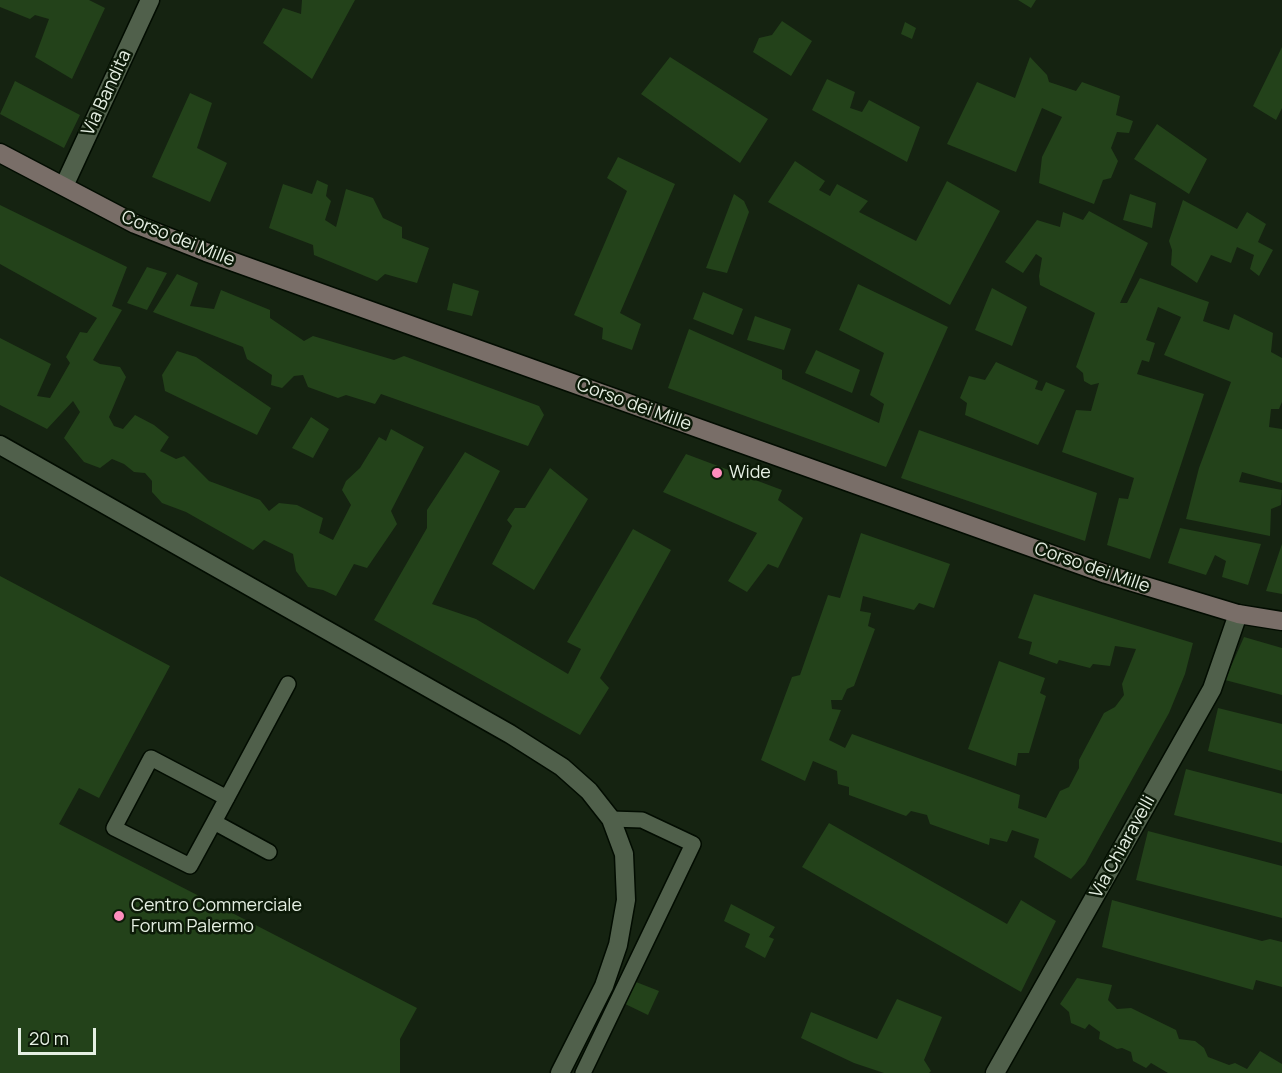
<!DOCTYPE html>
<html>
<head>
<meta charset="utf-8">
<style>
  body { margin:0 }
  #map { position:relative; width:1282px; height:1073px; overflow:hidden; background:#152311; font-family:Manrope,sans-serif }
  canvas { display:block }
  .scale { position:absolute; left:18px; top:1028px; width:78px; height:27px; box-sizing:border-box; border:3px solid #e5efe3; border-top:0; padding-left:8px; font-size:18px; line-height:21px; white-space:nowrap; color:#e5efe3; -webkit-text-stroke:4px #0c1a08; paint-order:stroke }
</style>
</head>
<body>
<div id="map">
<canvas width="1282" height="1073"></canvas>
<div class="scale">20 m</div>
</div>
<script>
const g = document.querySelector('canvas').getContext('2d');
g.lineJoin = 'round';
function fill(path, color) { g.fillStyle = color; g.fill(path, 'evenodd'); }
const poly = rows => new Path2D(rows.map(r => 'M' + r).join(''));
function stroke(path, color, width, dash) { g.strokeStyle = color; g.lineWidth = width; g.lineCap = dash ? 'butt' : 'round'; g.setLineDash(dash || []); g.stroke(path); }
function write(font, color, halo, rows, align = 'center') {
  g.font = font + ' Manrope,sans-serif'; g.lineWidth = 5; g.setLineDash([]); g.textBaseline = 'middle'; g.strokeStyle = halo; g.fillStyle = color; for (const [text, x, y, turn = 0] of rows) {
    g.save(); g.translate(x, y); g.rotate((+turn || 0) * Math.PI / 180); g.textAlign = isNaN(turn) ? turn : align; if (halo) g.strokeText(text, 0, 0); g.fillText(text, 0, 0); g.restore();
  }
}
const building = poly([
  [0,0,89,0,105,8,72,79,35,57,49,19,35,15,30,19,0,7],
  [302,0,355,0,312,79,263,43,283,8,301,14],
  [1018,0,1036,0,1031,8],
  [782,21,812,41,791,76,753,52,759,38,772,35],
  [905,22,916,28,912,39,901,34],
  [1282,47,1282,108,1276,120,1253,106],
  [670,57,768,119,740,163,641,94],
  [1030,57,1047,75,1049,82,1076,91,1082,82,1120,96,1116,115,1133,121,1129,133,1117,132,1111,148,1118,161,1111,178,1103,180,1094,204,1039,183,1042,157,1062,117,1042,108,1016,172,947,144,977,82,1015,98],
  [827,79,855,92,850,108,862,112,869,100,920,127,907,162,812,110],
  [15,81,80,115,64,148,0,114],
  [190,93,212,103,197,148,227,163,210,202,152,177],
  [1157,124,1207,159,1189,194,1134,159],
  [618,157,675,184,620,313,641,324,632,350,602,339,603,328,574,315,627,191,607,178],
  [795,161,825,181,819,190,830,196,837,184,868,201,859,212,916,241,947,181,1000,211,950,305,768,202],
  [317,180,328,185,326,196,331,201,325,220,336,227,346,189,373,198,383,218,402,227,402,238,429,248,417,283,385,274,377,281,314,255,313,245,269,228,283,184,312,194],
  [734,194,744,201,749,212,727,273,706,268],
  [1130,194,1156,203,1152,228,1123,220],
  [1183,200,1237,229,1247,212,1266,224,1258,242,1273,250,1259,276,1250,269,1254,255,1237,247,1231,263,1211,255,1197,283,1171,265,1172,250,1169,241],
  [0,205,127,267,112,306,122,310,93,360,100,364,120,367,126,377,109,417,114,426,123,429,135,415,154,425,169,437,160,451,176,459,184,456,209,481,260,500,269,511,279,503,297,505,323,518,319,533,333,540,351,505,342,490,346,481,360,468,379,437,386,441,391,429,424,447,391,511,397,524,367,568,354,564,336,596,323,590,308,587,296,571,293,554,264,540,253,550,186,512,162,503,152,492,152,481,145,473,134,472,124,464,112,459,100,468,84,462,64,438,80,412,73,401,47,429,0,405,0,338,51,364,37,396,50,398,70,363,66,357,80,332,87,333,97,318,0,264],
  [1089,211,1148,243,1120,303,1127,303,1140,278,1209,302,1203,321,1229,330,1234,314,1273,333,1271,352,1282,358,1282,402,1279,409,1271,409,1269,427,1282,429,1282,483,1242,472,1239,482,1282,490,1281,505,1271,509,1270,536,1186,519,1199,468,1231,382,1164,355,1181,317,1158,307,1146,340,1155,343,1149,362,1142,360,1137,374,1204,394,1150,559,1107,545,1119,498,1128,499,1134,478,1062,452,1076,410,1091,411,1099,383,1091,385,1084,381,1083,373,1076,367,1095,313,1040,285,1039,276,1042,258,1036,254,1023,273,1005,262,1037,220,1060,227,1063,212,1083,220],
  [147,267,167,273,147,310,127,303],
  [177,274,198,283,190,306,214,309,221,290,270,310,270,318,304,341,313,336,394,360,404,356,539,406,544,415,528,446,381,394,375,404,346,395,338,398,308,387,303,375,294,376,282,388,271,385,272,375,247,359,243,347,153,312],
  [453,283,479,291,472,316,447,310],
  [858,284,948,327,886,467,668,388,689,329,782,370,782,379,879,423,884,404,870,395,884,353,839,330],
  [992,288,1027,307,1012,346,975,330],
  [703,292,743,309,733,335,693,319],
  [755,316,791,329,784,350,747,340],
  [816,350,860,370,852,393,805,373],
  [177,351,196,357,271,408,257,435,165,391,162,375],
  [996,362,1038,381,1035,389,1042,391,1046,382,1065,390,1038,445,965,415,967,403,960,398,969,376,985,380],
  [311,417,329,429,313,458,292,448],
  [919,430,1097,493,1085,541,901,478],
  [465,452,500,471,432,604,476,619,568,674,581,649,567,642,633,529,671,550,600,678,609,688,580,735,374,620,427,528,427,510],
  [686,454,782,490,778,500,803,518,778,568,768,564,747,592,728,581,757,533,663,492],
  [550,468,588,499,534,590,492,564,512,526,507,520,515,508,525,508],
  [1180,528,1261,544,1248,585,1222,577,1226,561,1215,555,1206,575,1168,563],
  [861,533,950,564,934,608,919,603,914,610,863,596,860,611,871,613,868,626,875,629,854,686,847,689,842,700,831,700,832,709,841,710,829,740,845,748,852,734,1020,795,1018,808,1046,818,1060,791,1069,787,1079,768,1079,760,1104,713,1115,707,1124,695,1122,684,1136,649,1115,646,1110,666,1093,664,1090,668,1059,660,1057,664,1029,654,1032,642,1018,638,1034,594,1193,643,1185,674,1169,713,1085,864,1071,879,1034,857,1039,839,1012,830,1007,842,990,838,989,845,930,824,927,815,911,811,906,816,849,795,849,787,838,784,837,771,813,761,805,781,761,760,792,677,800,675,828,595,840,598],
  [1282,544,1282,594,1266,591],
  [0,576,170,666,99,798,79,788,59,824,417,1008,400,1039,400,1073,0,1073],
  [1244,637,1282,648,1282,695,1225,680],
  [999,661,1045,678,1040,693,1046,696,1029,753,1018,753,1016,766,968,749],
  [1218,708,1282,724,1282,771,1208,751],
  [1186,769,1282,794,1282,843,1174,815],
  [829,823,1007,924,1021,900,1056,921,1021,992,802,867],
  [1148,831,1282,866,1282,918,1136,880],
  [1112,900,1262,941,1270,939,1282,942,1282,987,1256,980,1253,990,1102,947],
  [731,904,775,927,769,937,774,939,765,958,745,947,750,934,724,921],
  [1077,978,1112,985,1108,1000,1117,1009,1131,1008,1176,1030,1179,1039,1195,1041,1204,1048,1208,1057,1229,1065,1235,1063,1247,1069,1260,1051,1282,1064,1282,1073,1168,1073,1151,1063,1146,1068,1133,1061,1131,1052,1122,1048,1117,1049,1099,1039,1100,1032,1089,1024,1085,1029,1071,1023,1069,1012,1060,1004],
  [631,980,659,991,648,1015,621,1002],
  [897,999,942,1017,924,1060,931,1071,929,1073,884,1073,854,1063,801,1038,811,1012,877,1039]
]);
const lane = poly([
  [214,822,190,866,114,828,151,758,227,798],
  [269,852,214,822,288,684],
  [583,1073,693,844,642,820,611,819]
]);
const street = poly([
  [64,186,150,0],
  [0,445,510,734,562,767,589,791,611,819,624,854,626,900,618,945,604,986,560,1073],
  [995,1073,1212,689,1238,614]
]);
const secondary = poly([
  [0,153,135,224,206,252,1106,574,1238,614,1282,621]
]);
const markers = [
  [717,473,6,"#fe8ebd"],
  [119,916,6,"#fe8ebd"]
];
const streetNames = [
  ["Via Bandita",107,93,-65],
  ["Corso dei Mille",178,239,22],
  ["Corso dei Mille",634,405,20],
  ["Corso dei Mille",1092,568,19],
  ["Via Chiaravelli",1123,847,-61]
];
const poiNames = [
  ["Wide",729,473],
  ["Centro Commerciale",131,906],
  ["Forum Palermo",131,927]
];
fill(building, '#23421a');
stroke(lane, '#020c01', 18);
stroke(street, '#020c01', 21);
stroke(secondary, '#020c01', 21);
stroke(lane, '#50604b', 15);
stroke(street, '#50604b', 18);
stroke(secondary, '#796e68', 18);
for (const [x, y, r, color] of markers) { const dot = new Path2D(); dot.arc(x, y, r, 0, 2 * Math.PI); g.fillStyle = color; g.fill(dot); stroke(dot, '#0c1a08', 2); }
write('18px', '#e5efe3', '#0c1a08', streetNames);
write('18px', '#e5efe3', '#0c1a08', poiNames, 'left');
</script>
</body>
</html>
